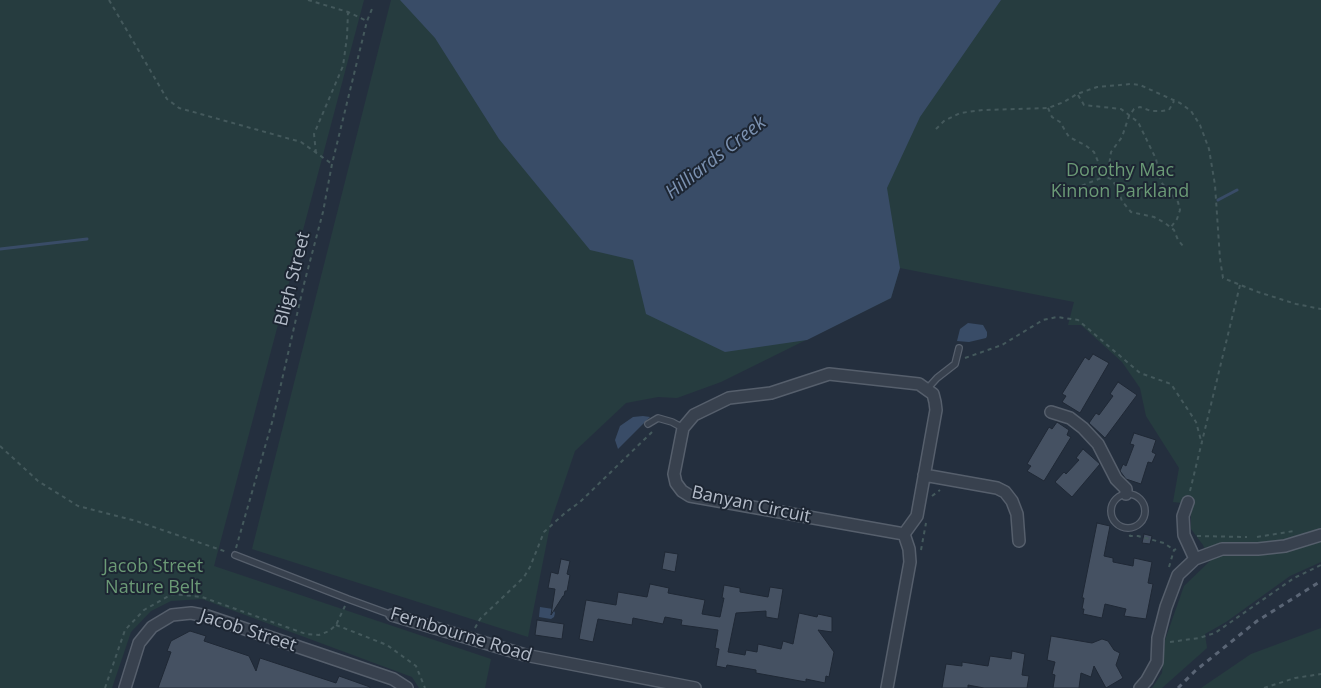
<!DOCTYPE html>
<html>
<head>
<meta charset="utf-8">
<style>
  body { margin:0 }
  canvas { display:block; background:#242f3e }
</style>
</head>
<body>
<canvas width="1321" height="688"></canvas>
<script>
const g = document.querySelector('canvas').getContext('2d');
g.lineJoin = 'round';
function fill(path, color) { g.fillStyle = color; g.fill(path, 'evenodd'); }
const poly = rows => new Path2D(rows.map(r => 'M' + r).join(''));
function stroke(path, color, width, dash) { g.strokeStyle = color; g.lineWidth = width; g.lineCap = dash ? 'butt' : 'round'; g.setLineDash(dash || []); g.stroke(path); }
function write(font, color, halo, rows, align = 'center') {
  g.font = font + ' "Open Sans",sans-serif'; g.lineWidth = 4; g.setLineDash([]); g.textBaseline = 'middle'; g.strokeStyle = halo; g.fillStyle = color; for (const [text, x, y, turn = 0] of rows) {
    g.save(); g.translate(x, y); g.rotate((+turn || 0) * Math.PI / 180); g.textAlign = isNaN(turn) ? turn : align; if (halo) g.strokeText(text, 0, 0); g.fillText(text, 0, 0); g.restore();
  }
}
const green = poly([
  [0,0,364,0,214,566,491,659,485,688,419,688,412,677,202,599,171,601,151,611,131,632,112,688,0,688],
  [391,0,1321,0,1321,562,1290,576,1226,622,1205,634,1207,648,1162,688,1152,688,1162,673,1165,640,1184,586,1210,561,1203,545,1191,529,1191,508,1183,503,1173,502,1179,468,1146,416,1140,388,1122,362,1081,325,1068,325,1074,302,900,268,891,298,721,382,677,398,658,397,626,403,575,451,551,521,528,637,252,549],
  [1321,628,1321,688,1201,688,1251,654]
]);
const water = poly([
  [400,0,1001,0,920,117,887,188,900,268,891,298,807,340,725,352,646,314,633,260,590,250,499,139,435,38],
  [968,323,983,325,987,332,987,336,986,338,969,342,957,341,960,329],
  [643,416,650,417,618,449,615,440,620,426,633,417],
  [540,607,553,609,555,613,554,617,551,619,539,617]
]);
const stream = poly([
  [1218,200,1237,190],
  [0,249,87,239]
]);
const building = poly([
  [1093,354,1109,363,1080,413,1062,402,1066,396,1062,394,1085,357,1089,360,1093,354],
  [1118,382,1137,395,1105,438,1089,423,1096,413,1099,415,1113,396,1110,394,1118,382],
  [1057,422,1069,430,1067,435,1071,437,1044,481,1027,471,1031,466,1027,464,1049,427,1052,429,1057,422],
  [1134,433,1156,440,1152,452,1156,454,1152,463,1148,462,1141,484,1126,479,1120,471,1123,464,1126,466,1134,445,1130,444,1134,433],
  [1083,449,1100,464,1072,497,1055,482,1064,472,1066,474,1079,460,1076,458,1083,449],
  [1097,523,1110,526,1104,556,1113,558,1113,562,1133,566,1134,558,1152,562,1148,583,1153,584,1146,619,1124,616,1126,609,1105,604,1102,618,1083,614,1084,609,1082,609,1084,598,1082,598,1097,523],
  [1144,534,1152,536,1150,544,1142,543,1144,534],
  [665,552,678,554,675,572,662,569,665,552],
  [561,559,570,561,567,574,570,575,567,591,565,591,564,596,563,596,551,615,555,589,548,588,551,572,558,574,561,559],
  [650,584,669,588,668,593,705,600,702,614,720,617,724,598,722,598,724,585,740,588,740,592,768,597,770,587,783,589,778,619,766,617,766,611,736,613,728,652,745,655,746,650,757,652,758,644,781,649,783,641,793,644,799,613,817,617,818,614,832,617,832,632,818,630,834,652,829,677,826,676,825,683,806,679,806,682,756,673,756,670,727,665,726,668,716,666,719,649,715,648,718,630,681,625,682,620,665,617,663,624,633,618,632,625,598,619,593,642,579,639,586,600,616,605,618,592,647,597,650,584],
  [537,620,564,624,562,639,535,635,537,620],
  [190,631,206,636,204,641,249,656,256,671,260,658,336,683,339,676,370,687,370,688,158,688,171,652,167,651,171,641,190,631],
  [1051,636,1092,643,1102,639,1108,641,1114,650,1120,653,1116,665,1123,678,1106,688,1094,666,1091,677,1081,673,1079,688,1053,688,1055,675,1052,674,1055,662,1047,660,1051,636],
  [1012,651,1025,654,1022,675,1029,676,1027,688,984,688,968,685,968,688,942,688,946,664,962,666,962,662,988,666,990,656,1011,659,1012,651]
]);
const path = poly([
  [109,0,167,99,179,108,301,142,332,164],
  [308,0,348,12,367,21],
  [1078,95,1084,105,1121,109,1138,122,1156,159,1161,182,1178,202,1180,210,1177,219,1171,227],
  [1048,108,1052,117,1060,122,1069,137,1085,145,1094,152,1104,176,1111,179,1117,187,1122,201,1131,212,1154,217,1165,223,1174,230,1178,240,1184,247],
  [936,129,944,121,960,113,983,110,1048,108,1064,102,1077,94,1097,87,1131,84,1140,85,1180,103,1191,111,1200,125,1209,149,1215,185,1220,259,1223,278,1258,292,1296,304,1321,309],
  [316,153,314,134,343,66,347,37,348,12],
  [1076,191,1081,186,1101,178,1108,173,1111,152,1122,137,1129,116,1134,109,1140,107,1151,111,1162,111,1169,110,1174,101],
  [965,358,1002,345,1043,320,1057,317,1078,320,1140,373,1171,384,1196,422,1202,444],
  [0,446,38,481,78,506,136,521,227,552],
  [1190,491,1240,285],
  [932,496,940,490],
  [1128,527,1130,536,1138,536,1164,543,1174,550],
  [1197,536,1247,537],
  [1257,537,1294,531],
  [236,548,273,419,304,284,323,212,332,164,367,21,372,9],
  [921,550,926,523],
  [1169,567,1174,550,1179,548],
  [336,625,387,645,416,666,425,688],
  [475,628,480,619,524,577,530,567,544,532,566,512,580,502,652,432],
  [1170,642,1199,638,1215,633,1294,578,1321,565],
  [105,688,125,630,144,610,172,594,202,597,306,634,319,635,329,631,336,625,345,606],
  [1264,688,1295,678,1321,674]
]);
const lane = poly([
  [927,389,937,378,955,364,959,348],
  [648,424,658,418,672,422,683,428],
  '1111 511a17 17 0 1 1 34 0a17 17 0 1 1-34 0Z',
  [235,555,348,599,392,615]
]);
const street = poly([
  [1051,412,1070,418,1083,428,1098,444,1116,479,1126,489,1126,494],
  [924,475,997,488,1005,492,1012,501,1017,514,1019,541],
  [1195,559,1222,549,1258,549,1285,546,1321,535],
  [392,615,525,655,695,688],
  [125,688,139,643,152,627,172,615,191,613,207,616,393,679,407,688],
  [887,688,910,562,909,549,904,534,917,516,936,410,935,402,933,394,919,384,829,374,771,393,729,398,694,415,683,428,674,474,676,483,682,491,690,496,904,534],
  [1140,688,1147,680,1157,662,1158,638,1166,607,1178,575,1195,559,1184,535,1183,516,1188,502]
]);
const rail = poly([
  [1178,688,1195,671,1257,621,1321,581]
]);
const parkNames = [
  ["Dorothy Mac",1120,171],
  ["Kinnon Parkland",1120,192],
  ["Jacob Street",153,567],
  ["Nature Belt",153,588]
];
const streetNames = [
  ["Bligh Street",293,279,-76],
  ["Banyan Circuit",751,505,12],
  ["Jacob Street",248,631,18],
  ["Fernbourne Road",461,635,17]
];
const waterNames = [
  ["Hilliards Creek",716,158,-38]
];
fill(green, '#263c3f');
fill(water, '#394c67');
stroke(stream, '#394c67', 3);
fill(building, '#455162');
stroke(building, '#1f2835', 1);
stroke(lane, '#565f6c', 8);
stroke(street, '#565f6c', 14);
stroke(path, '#44595c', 2, [4, 4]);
stroke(lane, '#38414e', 5.5);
stroke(street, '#38414e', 11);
stroke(rail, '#5a6575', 3, [5, 5]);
write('18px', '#6b9a76', '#1d2633', parkNames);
write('18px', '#b4bcc9', '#1d2633', streetNames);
write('italic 19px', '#7c92b1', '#1d2633', waterNames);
</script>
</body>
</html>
